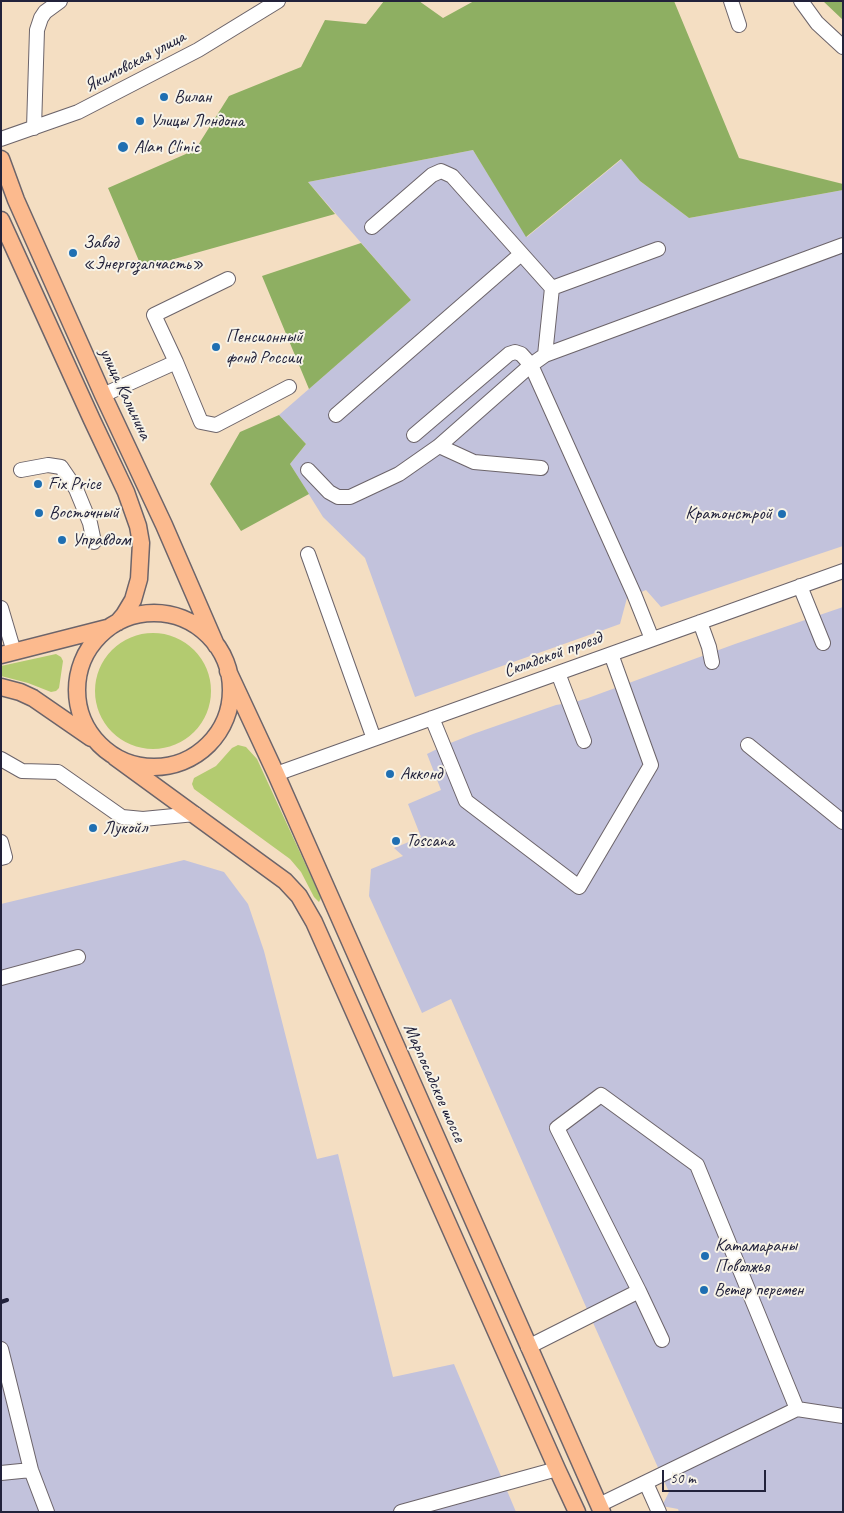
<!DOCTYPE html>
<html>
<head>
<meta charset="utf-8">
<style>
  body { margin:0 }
  #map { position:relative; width:844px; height:1513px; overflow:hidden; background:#f4dec2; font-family:Caveat,sans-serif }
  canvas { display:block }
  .frame { position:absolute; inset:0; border:2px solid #22223b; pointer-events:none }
  .scale { position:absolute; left:662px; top:1470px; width:104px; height:22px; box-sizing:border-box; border:2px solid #22223b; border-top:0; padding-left:6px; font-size:15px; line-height:18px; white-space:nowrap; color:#22223b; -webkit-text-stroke:4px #f7f3e8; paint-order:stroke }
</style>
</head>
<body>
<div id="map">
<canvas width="844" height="1513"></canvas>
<div class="frame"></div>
<div class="scale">50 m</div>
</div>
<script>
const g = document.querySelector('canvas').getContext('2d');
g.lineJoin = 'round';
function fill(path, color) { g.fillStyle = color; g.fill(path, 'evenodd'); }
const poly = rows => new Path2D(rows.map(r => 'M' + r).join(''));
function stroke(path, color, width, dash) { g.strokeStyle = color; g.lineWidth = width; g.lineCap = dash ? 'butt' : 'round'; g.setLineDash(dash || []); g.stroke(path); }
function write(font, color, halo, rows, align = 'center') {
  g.font = font + ' Caveat,sans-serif'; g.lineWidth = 4; g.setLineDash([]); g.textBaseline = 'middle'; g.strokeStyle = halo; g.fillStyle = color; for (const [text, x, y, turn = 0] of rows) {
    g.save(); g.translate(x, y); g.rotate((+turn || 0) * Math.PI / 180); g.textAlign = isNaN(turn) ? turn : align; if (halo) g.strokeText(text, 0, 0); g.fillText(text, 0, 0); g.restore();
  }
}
const industrial = poly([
  [473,150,527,237,622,159,640,181,689,218,843,190,843,546,661,607,646,590,627,598,620,624,415,697,365,558,323,517,290,464,306,444,279,415,411,300,308,182],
  [843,607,843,1512,679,1512,678,1509,662,1506,669,1492,590,1316,451,999,422,1013,369,896,371,869,403,856,394,848,421,837,408,804,441,790,427,754,443,746,473,734,556,705,575,702,588,698,735,644],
  [184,860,224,872,248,904,264,951,317,1159,338,1154,393,1377,454,1364,516,1512,1,1512,1,904]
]);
const green = poly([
  '95 691a58 58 0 1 1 116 0a58 58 0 1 1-116 0Z',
  [56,654,61,657,63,661,59,688,56,691,51,692,28,683,1,676,1,666],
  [238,745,246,747,257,759,321,898,319,902,314,897,301,872,290,859,194,789,192,784,194,778,216,766,232,748]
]);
const forest = poly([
  [384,1,419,1,443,18,474,1,674,1,739,158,843,184,843,190,689,218,640,181,621,159,526,237,473,150,308,182,335,214,142,268,108,188,195,150,229,96,301,67,325,20,366,24],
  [823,1,843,1,843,20],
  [361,243,411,300,309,389,262,276],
  [279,415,306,444,290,464,309,494,241,531,210,484,240,432]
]);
const minor = poly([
  [731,1,739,25],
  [801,1,817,23,843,47],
  [34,128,37,30,41,18,45,12,60,1],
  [1,139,78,112,198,50,278,1],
  [372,227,432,175,441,171,452,176,552,288],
  [228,279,154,315,176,362,201,422,216,425,289,387],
  [545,355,552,288,658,249],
  [103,395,176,362],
  [336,415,521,254],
  [414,435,509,354,515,352,521,354,531,365,634,594,652,639],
  [439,446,474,462,541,468],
  [21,470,48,465,61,467,76,489,90,523,94,542],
  [308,470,329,492,338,497,350,497,399,474,439,446,531,365,545,355,843,245],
  [308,554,374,739],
  [800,586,823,643],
  [1,608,14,652],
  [700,622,709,647,712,662],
  [558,673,584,741],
  [432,718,466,801,579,887,651,765,611,654],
  [748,745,843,822],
  [1,759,22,771,58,772,122,817,143,819,195,814],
  [276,774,843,571],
  [1,842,5,857,1,858],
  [1,978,78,957],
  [662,1340,639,1291,557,1128,601,1095,697,1165,797,1409],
  [528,1347,639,1291],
  [1,1349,31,1470,47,1512],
  [1,1473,31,1470],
  [646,1483,659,1512],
  [599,1505,797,1409,843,1416],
  [401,1512,557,1469]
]);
const major = poly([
  [1,159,16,200,103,395,164,525,216,645],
  [1,220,92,420,126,492,138,526,141,543,139,579,133,600,124,615,118,622],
  '77 690a77 77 0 1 1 154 0a77 77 0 1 1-154 0Z',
  [1,655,107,628],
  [228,671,276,774,602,1512],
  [1,687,20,692,33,698,91,738],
  [115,757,285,881,299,896,314,922,557,1469,577,1512]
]);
const rail = poly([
  [1,1302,7,1300]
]);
const markers = [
  [164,97,5,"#1f6fb2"],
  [140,121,5,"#1f6fb2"],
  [123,147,6,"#1f6fb2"],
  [73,253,5,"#1f6fb2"],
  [216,347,5,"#1f6fb2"],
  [38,484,5,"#1f6fb2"],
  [39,513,5,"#1f6fb2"],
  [782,514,5,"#1f6fb2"],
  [62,540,5,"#1f6fb2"],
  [390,774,5,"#1f6fb2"],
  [93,828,5,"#1f6fb2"],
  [396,841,5,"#1f6fb2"],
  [705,1256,5,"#1f6fb2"],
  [704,1290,5,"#1f6fb2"]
];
const streetNames = [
  ["Якимовская улица",135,62,-28],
  ["улица Калинина",125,394,65],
  ["Складской проезд",553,655,-20],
  ["Марпосадское шоссе",434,1083,66]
];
const poiNames = [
  ["Вилан",174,97],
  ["Улицы Лондона",150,121],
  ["Alan Clinic",134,147],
  ["Завод",83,243],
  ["«Энергозапчасть»",83,264],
  ["Пенсионный",226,337],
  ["фонд России",226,358],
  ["Fix Price",48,484],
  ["Восточный",49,513],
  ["Кратонстрой",772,514,"right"],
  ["Управдом",72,540],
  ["Акконд",400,774],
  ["Лукойл",103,828],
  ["Toscana",406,841],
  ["Катамараны",715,1246],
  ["Поволжья",715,1267],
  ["Ветер перемен",714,1290]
];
fill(industrial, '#c2c2dc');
fill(green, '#b3cb70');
fill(forest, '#8eaf62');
stroke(minor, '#6c646a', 16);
stroke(major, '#6c646a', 19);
stroke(minor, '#fff', 14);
stroke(major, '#fcba8e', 16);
stroke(rail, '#22223b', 4);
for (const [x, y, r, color] of markers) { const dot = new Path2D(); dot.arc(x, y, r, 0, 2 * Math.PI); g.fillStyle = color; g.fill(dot); stroke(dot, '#f7f3e8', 2); }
write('18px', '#22223b', '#f7f3e8', streetNames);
write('18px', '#22223b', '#f7f3e8', poiNames, 'left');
</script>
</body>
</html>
